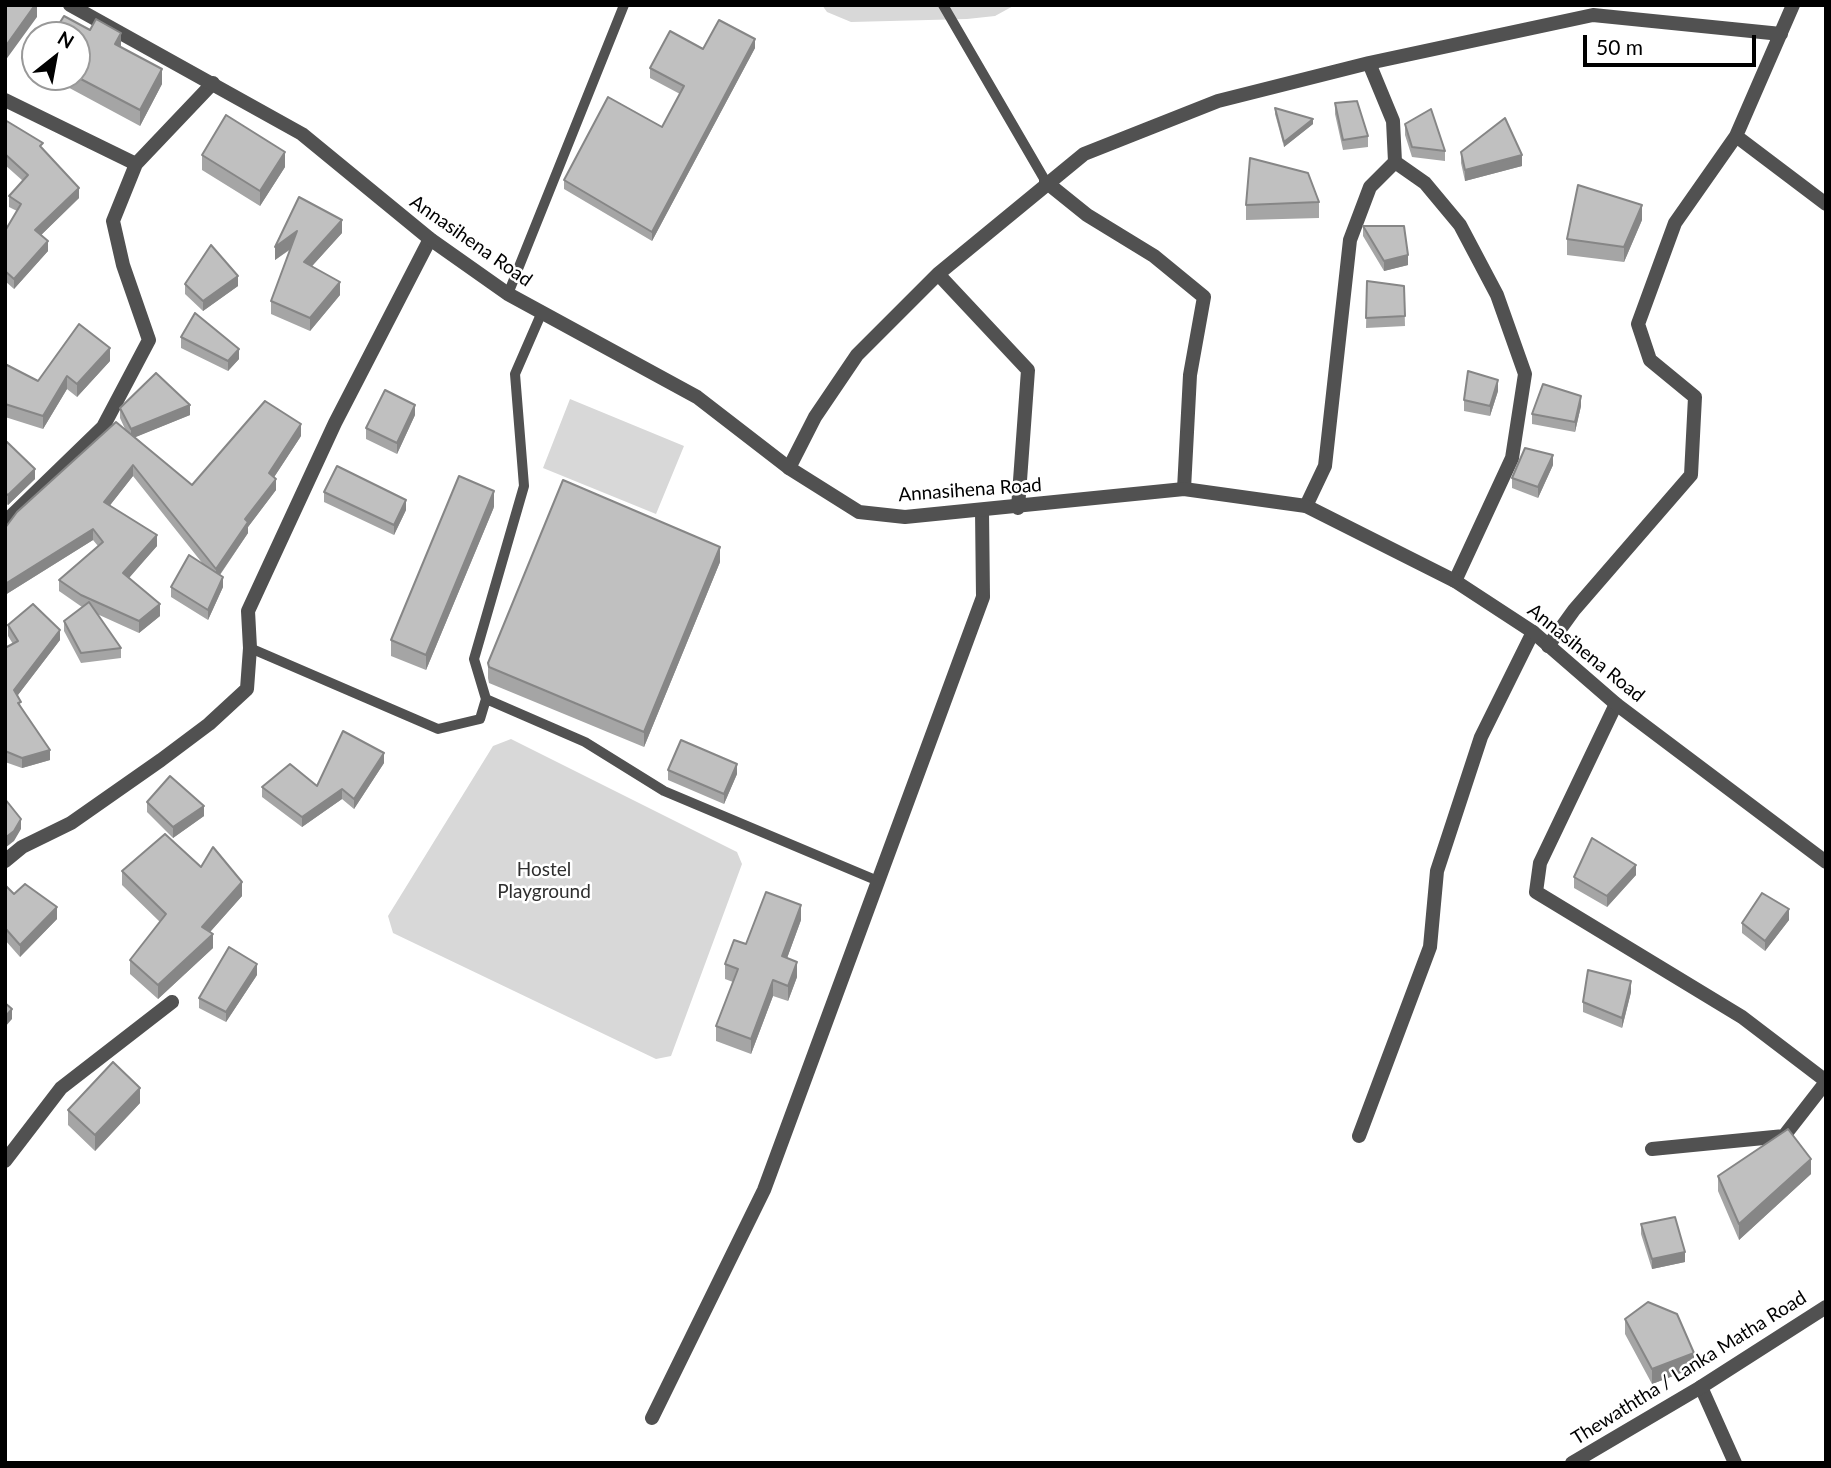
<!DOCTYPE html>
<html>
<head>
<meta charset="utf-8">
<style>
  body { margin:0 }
  #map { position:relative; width:1831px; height:1468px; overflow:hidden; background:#fff; font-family:Lato,sans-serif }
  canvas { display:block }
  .frame { position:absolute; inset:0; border:7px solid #000; pointer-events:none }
  .north { position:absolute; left:21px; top:21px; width:70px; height:70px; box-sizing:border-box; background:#fff; border:2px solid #999; border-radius:50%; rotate:31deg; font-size:19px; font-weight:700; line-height:28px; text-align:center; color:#000 }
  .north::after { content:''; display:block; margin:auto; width:24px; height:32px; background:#000; clip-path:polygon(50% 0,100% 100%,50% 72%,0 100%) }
  .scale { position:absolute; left:1583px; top:35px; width:173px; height:32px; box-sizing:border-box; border:4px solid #000; border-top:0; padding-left:9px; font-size:21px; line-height:24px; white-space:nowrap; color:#000; -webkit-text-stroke:5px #fff; paint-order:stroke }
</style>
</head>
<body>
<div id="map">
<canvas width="1831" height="1468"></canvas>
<div class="frame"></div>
<div class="north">N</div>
<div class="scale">50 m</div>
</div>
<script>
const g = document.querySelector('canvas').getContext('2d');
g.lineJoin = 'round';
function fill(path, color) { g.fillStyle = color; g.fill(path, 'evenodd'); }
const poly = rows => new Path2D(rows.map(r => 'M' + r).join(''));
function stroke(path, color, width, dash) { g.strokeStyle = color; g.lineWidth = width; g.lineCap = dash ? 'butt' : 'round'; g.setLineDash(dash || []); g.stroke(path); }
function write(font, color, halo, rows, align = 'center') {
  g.font = font + ' Lato,sans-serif'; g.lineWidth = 5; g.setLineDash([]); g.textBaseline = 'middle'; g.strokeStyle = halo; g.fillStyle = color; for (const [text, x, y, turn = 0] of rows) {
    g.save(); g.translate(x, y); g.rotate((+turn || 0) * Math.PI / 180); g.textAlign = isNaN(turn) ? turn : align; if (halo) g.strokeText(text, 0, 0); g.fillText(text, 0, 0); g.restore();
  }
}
const green = poly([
  [822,5,1015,5,995,16,967,19,851,22,827,12],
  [570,399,684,446,656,514,543,468],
  [511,739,737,852,742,864,671,1056,656,1059,393,933,388,916,493,746]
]);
const service = poly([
  [943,5,1046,182],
  [508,294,624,5],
  [250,648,438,729,480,719,486,699,474,659,524,486,515,374,542,312],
  [486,699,585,742,664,791,878,881]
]);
const minor = poly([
  [5,100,136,164],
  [1736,136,1826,204],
  [1395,162,1425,183,1460,225,1497,295,1525,374,1512,458,1455,581],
  [1046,182,1087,215,1154,256,1204,297,1190,375,1184,489],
  [938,274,1028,370,1018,508],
  [789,468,815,417,857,355,938,274,1084,154,1218,101,1369,63,1593,15,1781,34],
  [1306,506,1325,466,1350,240,1370,187,1395,162,1393,121,1369,63],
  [5,522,103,427,149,340,123,265,113,221,136,164,213,83],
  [1548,646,1574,610,1691,475,1695,397,1650,360,1638,324,1675,223,1736,136,1793,5],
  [1616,704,1540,863,1536,892,1742,1017,1826,1081],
  [5,861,22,847,71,823,161,760,209,724,247,689,250,648,248,611,335,423,430,239],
  [1359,1136,1430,947,1437,871,1481,737,1533,632],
  [1652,1149,1784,1136,1826,1082],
  [5,1161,61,1088,172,1002],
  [1701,1387,1735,1463],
  [652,1418,764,1190,983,597,982,511]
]);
const tertiary = poly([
  [70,5,302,134,430,239,508,294,697,397,789,468,859,512,905,517,1184,489,1306,506,1455,581,1533,632,1616,704,1826,862],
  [1572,1463,1701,1387,1826,1307]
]);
const wall = poly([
  [121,48,162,84,140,126,49,77,77,77],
  [755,48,652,241,564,189,564,180,662,127,680,94,650,78,650,68,703,49],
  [1335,103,1368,136,1368,147,1343,150,1335,114],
  [1275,108,1313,124,1284,147,1275,114],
  [5,120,43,149,79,198,41,235,48,251,14,289,5,281,5,231,17,211,9,207,9,196,23,181,5,165],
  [1405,124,1445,151,1445,161,1412,157,1405,135],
  [1461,152,1522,166,1465,181,1461,163],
  [202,155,285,167,260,206,202,170],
  [1319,202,1319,218,1246,220,1246,205],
  [1642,220,1624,262,1567,255,1567,239],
  [1363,226,1408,265,1384,271,1363,236],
  [342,233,312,266,340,295,310,331,271,314,271,301,291,249,275,260,275,247],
  [1367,281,1404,286,1405,326,1366,328],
  [185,284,238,286,203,311,185,294],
  [181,337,239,359,228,371,181,348],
  [110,361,77,397,67,389,43,429,5,417,5,364,38,381],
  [1498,391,1490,416,1464,411,1464,400],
  [1581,406,1575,432,1532,424,1532,414],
  [120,408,190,415,135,437,192,485,301,436,274,477,276,490,248,527,248,533,220,575,223,587,208,620,171,597,171,587,203,564,133,476,110,505,157,546,128,578,160,616,139,633,97,614,121,648,121,658,81,663,64,631,64,621,82,607,59,591,59,580,98,546,93,540,5,595,5,528,126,431,120,418],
  [415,415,397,454,366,439,366,428],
  [5,444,35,479,8,505,5,503],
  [1553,465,1538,498,1512,488,1512,478],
  [324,492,406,510,394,535,324,502],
  [494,507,426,670,391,656,391,640],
  [720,562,644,747,489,683,488,678,488,663],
  [8,625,60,640,18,695,21,708,50,760,22,768,5,762,5,648,13,644,8,636],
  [384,763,354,809,342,799,302,827,262,797,262,787,317,786],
  [668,770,737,774,724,804,668,780],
  [147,802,204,816,173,838,147,812],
  [201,867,242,896,210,932,213,948,158,999,130,974,130,960,160,922,122,885,122,871],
  [1636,875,1607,907,1574,888,1574,877],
  [5,885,14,894,57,919,20,957,5,940],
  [801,920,787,958,797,977,788,1001,773,996,751,1054,716,1041,716,1026,733,982,725,979,725,964,746,944],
  [1789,920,1765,951,1742,933,1742,923],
  [257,975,226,1022,199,1008,199,998],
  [1631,992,1622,1028,1583,1012,1583,1002],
  [140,1103,95,1151,68,1125,68,1110],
  [1811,1174,1739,1240,1718,1191,1718,1176],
  [1641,1224,1685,1262,1652,1269,1641,1234],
  [1625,1319,1694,1368,1652,1384,1625,1334]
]);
const shadedWall = poly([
  [35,5,37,5,37,17,5,61,5,47],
  [121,33,121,48,115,44],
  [755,39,755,48,652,241,652,232],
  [162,69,162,84,140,126,140,110],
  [1313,119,1313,124,1284,147,1284,142],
  [285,152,285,167,260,206,260,191],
  [1522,155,1522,166,1465,181,1465,170],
  [79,188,79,198,35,241,35,230],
  [1642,205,1642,220,1624,262,1624,247],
  [342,220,342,233,304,275,304,262],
  [297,231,297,244,275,260,275,247],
  [48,241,48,251,14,289,14,279],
  [1408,255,1408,265,1384,271,1384,261],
  [238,276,238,286,203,311,203,301],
  [340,282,340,295,310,331,310,318],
  [110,348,110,361,77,397,77,384],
  [239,349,239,359,228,371,228,361],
  [67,376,67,389,43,429,43,416],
  [1498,380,1498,391,1490,416,1490,406],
  [1581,396,1581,406,1575,432,1575,422],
  [190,405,190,415,131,439,131,429],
  [415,405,415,415,397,454,397,443],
  [301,424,301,436,269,485,269,473],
  [1553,455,1553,465,1538,498,1538,487],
  [133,465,133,476,104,513,104,502],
  [35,469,35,479,8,505,8,495],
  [276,479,276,490,248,527,248,533,216,580,216,569,245,519],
  [494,491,494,507,426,670,426,655],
  [406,500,406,510,394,535,394,525],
  [93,529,93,540,5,595,5,584],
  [157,535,157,546,123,585,123,573],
  [720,547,720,562,644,747,644,732],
  [223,577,223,587,208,620,208,610],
  [160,604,160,616,139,633,139,621],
  [60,630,60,640,14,700,14,690],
  [50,750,50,760,22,768,22,758],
  [384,753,384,763,354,809,354,799],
  [737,764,737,774,724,804,724,794],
  [342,789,342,799,302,827,302,817],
  [204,806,204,816,173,838,173,827],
  [21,819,21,829,14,841,5,848,5,838],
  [1636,865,1636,875,1607,907,1607,896],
  [242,882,242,896,202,941,202,927],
  [801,905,801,920,782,972,782,956],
  [57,907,57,919,20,957,20,945],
  [1789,909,1789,920,1765,951,1765,941],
  [213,934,213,948,158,999,158,985],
  [797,962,797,977,788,1001,788,986],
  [257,964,257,975,226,1022,226,1012],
  [773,980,773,996,751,1054,751,1039],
  [1631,981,1631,992,1622,1028,1622,1018],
  [12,1009,12,1019,5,1027,5,1017],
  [140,1088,140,1103,95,1151,95,1135],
  [1811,1159,1811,1174,1739,1240,1739,1224],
  [1685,1252,1685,1262,1652,1269,1652,1259],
  [1694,1353,1694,1368,1652,1384,1652,1369]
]);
const building = poly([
  [5,5,35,5,5,47,5,5],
  [64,16,90,30,96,19,121,33,115,44,162,69,140,110,77,77,77,35,52,35,64,16],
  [719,20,755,39,652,232,564,180,608,97,662,127,684,86,650,68,670,31,703,49,719,20],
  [1357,101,1368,136,1343,140,1335,103,1357,101],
  [1275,108,1313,119,1284,142,1275,108],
  [1431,109,1445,151,1412,147,1405,124,1431,109],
  [226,115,285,152,260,191,202,155,226,115],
  [1505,118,1522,155,1465,170,1461,152,1505,118],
  [5,120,43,143,40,146,79,188,35,230,48,241,14,279,5,271,5,231,21,204,9,196,28,175,5,154,5,120],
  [1250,158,1308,173,1319,202,1246,205,1250,158],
  [1578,185,1642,205,1624,247,1567,239,1578,185],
  [299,197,342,220,304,262,340,282,310,318,271,301,297,231,275,247,299,197],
  [1363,226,1404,226,1408,255,1384,261,1363,226],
  [211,245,238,276,203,301,185,284,211,245],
  [1367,281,1404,286,1405,316,1366,318,1367,281],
  [195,313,239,349,228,361,181,337,195,313],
  [79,324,110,348,77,384,67,376,43,416,5,404,5,364,38,381,79,324],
  [1468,371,1498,380,1490,406,1464,400,1468,371],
  [156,373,190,405,131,429,120,408,156,373],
  [1543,384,1581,396,1575,422,1532,414,1543,384],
  [385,390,415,405,397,443,366,428,385,390],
  [265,401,301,424,269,473,276,479,245,519,248,522,216,569,133,465,104,502,157,535,123,573,160,604,139,621,81,595,59,580,103,542,93,529,5,584,5,528,17,512,116,422,192,485,265,401],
  [7,442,35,469,8,495,5,493,5,444,7,442],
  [1525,448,1553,455,1538,487,1512,478,1525,448],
  [337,466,406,500,394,525,324,492,337,466],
  [459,476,494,491,426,655,391,640,459,476],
  [563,480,720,547,644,732,489,667,488,663,563,480],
  [189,555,223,577,208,610,171,587,189,555],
  [89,602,121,648,81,653,64,621,89,602],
  [33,604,60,630,14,690,21,702,18,703,50,750,22,758,5,751,5,648,18,641,8,625,33,604],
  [343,731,384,753,354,799,342,789,302,817,262,787,290,764,317,786,343,731],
  [681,740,737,764,724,794,668,770,681,740],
  [170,776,204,806,173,827,147,802,170,776],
  [5,799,21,819,14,831,5,838,5,799],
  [165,834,201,867,213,847,242,882,202,927,213,934,158,985,130,960,166,914,122,871,165,834],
  [1592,838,1636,865,1607,896,1574,877,1592,838],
  [25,884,57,907,20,945,5,928,5,885,14,894,25,884],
  [766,892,801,905,782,956,797,962,788,986,773,980,751,1039,716,1026,738,969,725,964,734,940,746,944,766,892],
  [1762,893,1789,909,1765,941,1742,923,1762,893],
  [229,947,257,964,226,1012,199,998,229,947],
  [1588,970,1631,981,1622,1018,1583,1002,1588,970],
  [5,1003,12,1009,5,1017,5,1003],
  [113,1062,140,1088,95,1135,68,1110,113,1062],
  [1788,1129,1811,1159,1739,1224,1718,1176,1788,1129],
  [1675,1217,1685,1252,1652,1259,1641,1224,1675,1217],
  [1648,1302,1677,1314,1694,1353,1652,1369,1625,1319,1648,1302]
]);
const streetNames = [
  ["Annasihena Road",471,241,35],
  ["Annasihena Road",970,490,-4],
  ["Annasihena Road",1586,653,39],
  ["Thewaththa / Lanka Matha Road",1689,1368,-32]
];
const parkNames = [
  ["Hostel",544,870],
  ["Playground",544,892]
];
fill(green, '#d8d8d8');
stroke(service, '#515151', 10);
stroke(minor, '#515151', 14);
stroke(tertiary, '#515151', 14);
fill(wall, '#a5a5a5');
fill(shadedWall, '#868686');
fill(building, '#c0c0c0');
stroke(building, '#868686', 2);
write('19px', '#000', '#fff', streetNames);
write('19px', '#2f2f2f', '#fff', parkNames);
</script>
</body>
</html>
